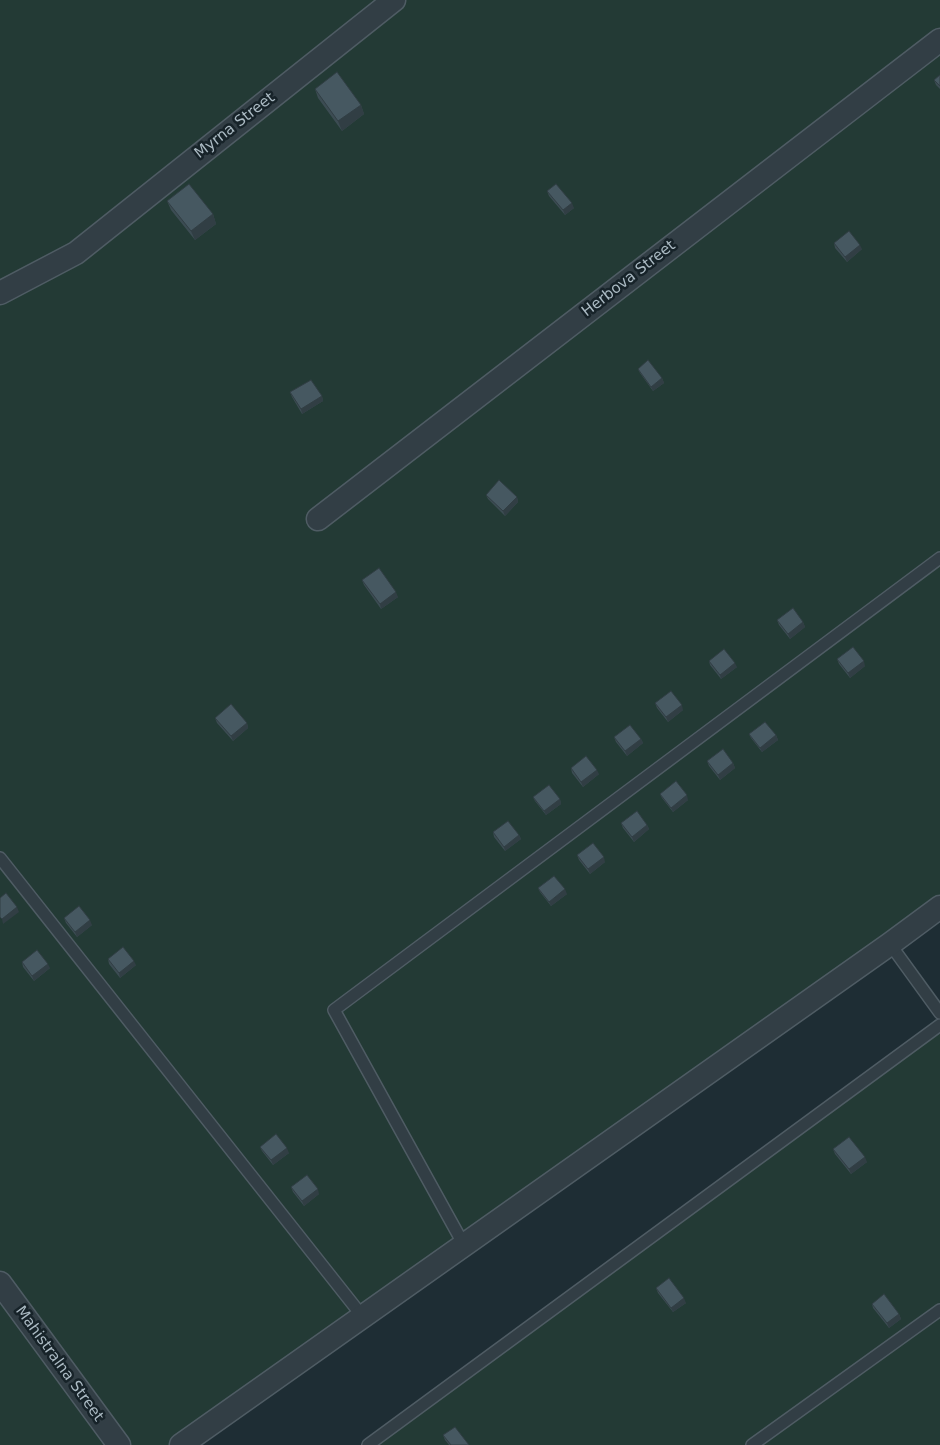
<!DOCTYPE html>
<html>
<head>
<meta charset="utf-8">
<style>
  body { margin:0 }
  canvas { display:block; background:#1e2d34 }
</style>
</head>
<body>
<canvas width="940" height="1445"></canvas>
<script>
const g = document.querySelector('canvas').getContext('2d');
g.lineJoin = 'round';
function fill(path, color) { g.fillStyle = color; g.fill(path, 'evenodd'); }
const poly = rows => new Path2D(rows.map(r => 'M' + r).join(''));
function stroke(path, color, width, dash) { g.strokeStyle = color; g.lineWidth = width; g.lineCap = dash ? 'butt' : 'round'; g.setLineDash(dash || []); g.stroke(path); }
function write(font, color, halo, rows, align = 'center') {
  g.font = font + ' "DejaVu Sans",sans-serif'; g.lineWidth = 5; g.setLineDash([]); g.textBaseline = 'middle'; g.strokeStyle = halo; g.fillStyle = color; for (const [text, x, y, turn = 0] of rows) {
    g.save(); g.translate(x, y); g.rotate((+turn || 0) * Math.PI / 180); g.textAlign = isNaN(turn) ? turn : align; if (halo) g.strokeText(text, 0, 0); g.fillText(text, 0, 0); g.restore();
  }
}
const green = poly([
  [0,0,940,0,940,907,181,1445,0,1445],
  [940,1025,940,1445,368,1445]
]);
const lane = poly([
  [0,858,363,1317],
  [890,944,940,1013],
  [464,1245,334,1010,940,558],
  [368,1445,940,1025],
  [752,1445,940,1310]
]);
const street = poly([
  [0,293,76,253,394,0],
  [318,519,940,40],
  [0,1283,119,1445],
  [181,1445,890,944,940,907]
]);
const wall = poly([
  [940,75,940,89,936,85,934,80],
  [315,89,361,105,364,114,342,131,318,98],
  [547,191,574,208,565,215,549,196],
  [167,201,213,214,216,224,195,240,171,210],
  [834,243,862,249,847,262,835,248],
  [638,369,662,378,664,383,653,391,640,373],
  [290,392,322,396,323,401,302,414,292,397],
  [486,495,517,497,518,502,505,516,488,499],
  [362,580,398,597,381,609,364,585],
  [777,620,803,622,805,627,790,639,779,625],
  [837,659,865,666,850,678,839,664],
  [709,661,737,667,721,679,710,665],
  [655,703,683,710,668,722,657,708],
  [215,718,247,723,248,728,233,741,217,723],
  [749,734,776,735,778,740,762,752,751,738],
  [614,737,641,739,643,743,627,756,616,742],
  [707,761,733,763,735,768,720,780,709,766],
  [571,768,599,774,583,787,572,773],
  [660,794,688,800,673,812,662,798],
  [533,797,560,799,561,804,546,815,535,801],
  [621,823,647,825,649,829,634,842,623,828],
  [493,832,519,835,521,839,505,851,494,837],
  [577,855,605,862,590,874,579,860],
  [538,888,567,894,551,906,540,892],
  [64,918,92,925,77,937,66,923],
  [108,959,136,965,120,978,109,964],
  [22,962,50,968,34,981,23,967],
  [260,1147,289,1153,273,1165,262,1151],
  [833,1149,867,1162,851,1174,835,1154],
  [291,1187,319,1194,304,1206,293,1192],
  [656,1288,686,1303,673,1312,658,1293],
  [872,1304,899,1314,901,1319,889,1328,873,1308],
  [443,1435,469,1445,449,1445,445,1440]
]);
const shadedWall = poly([
  [361,105,364,114,342,131,338,121],
  [572,203,574,208,565,215,563,210],
  [213,214,216,224,195,240,191,231],
  [860,245,862,249,847,262,845,257],
  [662,378,664,383,653,391,651,387],
  [322,396,323,401,302,414,301,409],
  [517,497,518,502,505,516,503,511],
  [396,592,398,597,381,609,380,604],
  [803,622,805,627,790,639,788,634],
  [864,661,865,666,850,678,848,673],
  [735,663,737,667,721,679,720,675],
  [682,705,683,710,668,722,666,717],
  [247,723,248,728,233,741,231,736],
  [776,735,778,740,762,752,760,748],
  [641,739,643,743,627,756,625,751],
  [733,763,735,768,720,780,718,775],
  [597,770,599,774,583,787,581,782],
  [687,795,688,800,673,812,671,808],
  [560,799,561,804,546,815,544,811],
  [647,825,649,829,634,842,632,837],
  [519,835,521,839,505,851,504,847],
  [604,857,605,862,590,874,588,869],
  [565,889,567,894,551,906,549,902],
  [17,907,19,912,3,924,2,919],
  [90,920,92,925,77,937,75,932],
  [134,961,136,965,120,978,119,973],
  [48,964,50,968,34,981,32,976],
  [287,1148,289,1153,273,1165,271,1160],
  [865,1157,867,1162,851,1174,849,1169],
  [318,1189,319,1194,304,1206,302,1201],
  [684,1298,686,1303,673,1312,671,1308],
  [899,1314,901,1319,889,1328,887,1323]
]);
const building = poly([
  [337,72,361,105,338,121,315,89,337,72],
  [940,75,940,86,934,80,940,75],
  [189,184,213,214,191,231,167,201,189,184],
  [556,184,572,203,563,210,547,191,556,184],
  [849,231,860,245,845,257,834,243,849,231],
  [648,360,662,378,651,387,638,369,648,360],
  [311,380,322,396,301,409,290,392,311,380],
  [499,480,517,497,503,511,486,495,499,480],
  [379,568,396,592,380,604,362,580,379,568],
  [793,608,803,622,788,634,777,620,793,608],
  [853,647,864,661,848,673,837,659,853,647],
  [724,649,735,663,720,675,709,661,724,649],
  [671,691,682,705,666,717,655,703,671,691],
  [231,704,247,723,231,736,215,718,231,704],
  [765,722,776,735,760,748,749,734,765,722],
  [630,725,641,739,625,751,614,737,630,725],
  [723,749,733,763,718,775,707,761,723,749],
  [586,756,597,770,581,782,571,768,586,756],
  [676,781,687,795,671,808,660,794,676,781],
  [549,785,560,799,544,811,533,797,549,785],
  [637,811,647,825,632,837,621,823,637,811],
  [508,821,519,835,504,847,493,832,508,821],
  [593,843,604,857,588,869,577,855,593,843],
  [554,876,565,889,549,902,538,888,554,876],
  [6,893,17,907,2,919,0,917,0,898,6,893],
  [79,906,90,920,75,932,64,918,79,906],
  [123,947,134,961,119,973,108,959,123,947],
  [37,950,48,964,32,976,22,962,37,950],
  [276,1134,287,1148,271,1160,260,1147,276,1134],
  [849,1137,865,1157,849,1169,833,1149,849,1137],
  [307,1175,318,1189,302,1201,291,1187,307,1175],
  [669,1278,684,1298,671,1308,656,1288,669,1278],
  [884,1294,899,1314,887,1323,872,1304,884,1294],
  [455,1427,469,1445,451,1445,443,1435,455,1427]
]);
const streetNames = [
  ["Myrna Street",235,126,-38],
  ["Herbova Street",629,279,-38],
  ["Mahistralna Street",59,1364,54]
];
fill(green, '#233a35');
stroke(lane, '#4f5c64', 14);
stroke(street, '#4f5c64', 25);
stroke(lane, '#323e45', 11);
stroke(street, '#323e45', 22);
fill(wall, '#3c4c53');
fill(shadedWall, '#313e44');
fill(building, '#465861');
stroke(building, '#313e44', 1);
write('15px', '#abbac3', '#172329', streetNames);
</script>
</body>
</html>
